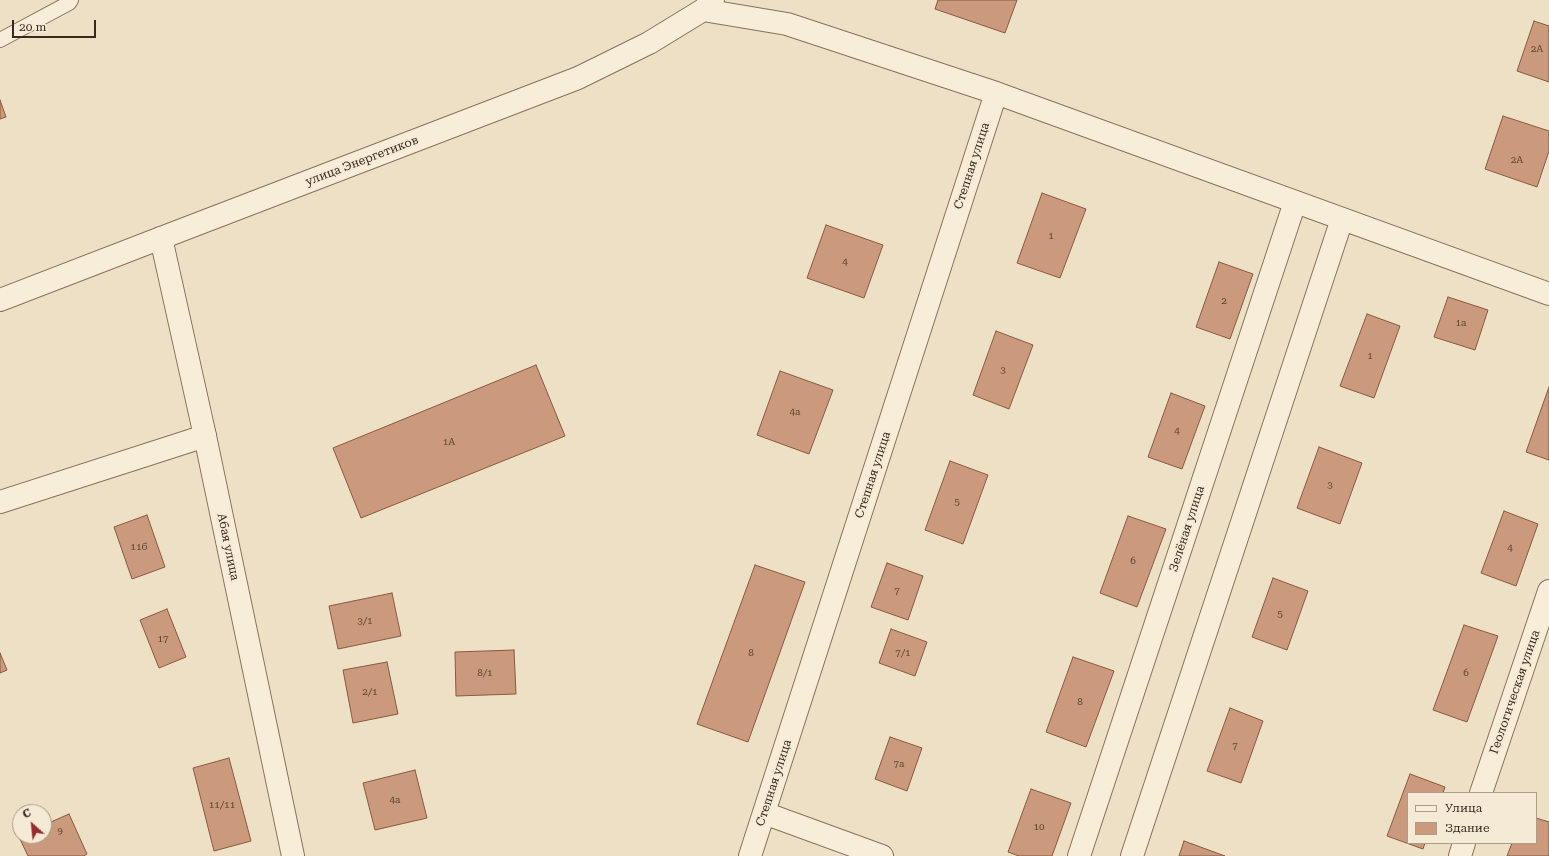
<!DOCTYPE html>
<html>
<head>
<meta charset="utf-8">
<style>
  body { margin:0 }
  #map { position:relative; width:1549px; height:856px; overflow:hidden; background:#eee0c5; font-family:"Roboto Serif",serif }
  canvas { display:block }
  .legend { position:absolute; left:1407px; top:792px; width:130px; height:52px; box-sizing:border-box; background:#f5ead5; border:1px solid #aa9d8c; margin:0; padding:5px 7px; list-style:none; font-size:12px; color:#392a1f }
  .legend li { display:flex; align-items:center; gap:8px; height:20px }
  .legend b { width:20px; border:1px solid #aa9d8c }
  .north { position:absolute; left:12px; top:804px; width:40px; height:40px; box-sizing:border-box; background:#f5ead5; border:1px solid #aa9d8c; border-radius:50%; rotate:333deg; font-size:11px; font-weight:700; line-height:16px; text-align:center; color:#392a1f }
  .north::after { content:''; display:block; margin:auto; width:14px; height:18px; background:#972c32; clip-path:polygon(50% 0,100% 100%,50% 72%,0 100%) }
  .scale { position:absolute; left:12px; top:20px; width:84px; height:18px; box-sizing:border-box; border:2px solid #392a1f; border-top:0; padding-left:5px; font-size:12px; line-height:14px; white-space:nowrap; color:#392a1f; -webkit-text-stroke:3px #f5ead5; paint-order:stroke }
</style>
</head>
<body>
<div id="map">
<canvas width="1549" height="856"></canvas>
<ul class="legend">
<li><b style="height:5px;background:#f8edd8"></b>Улица</li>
<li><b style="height:11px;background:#cb997b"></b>Здание</li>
</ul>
<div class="north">С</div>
<div class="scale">20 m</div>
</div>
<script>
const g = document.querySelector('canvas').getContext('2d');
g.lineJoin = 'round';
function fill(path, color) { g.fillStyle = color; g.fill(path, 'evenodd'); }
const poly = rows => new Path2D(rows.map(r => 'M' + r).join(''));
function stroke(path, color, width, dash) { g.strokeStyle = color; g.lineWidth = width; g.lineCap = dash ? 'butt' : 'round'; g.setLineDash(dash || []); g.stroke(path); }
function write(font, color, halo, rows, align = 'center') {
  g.font = font + ' "Roboto Serif",serif'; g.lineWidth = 4; g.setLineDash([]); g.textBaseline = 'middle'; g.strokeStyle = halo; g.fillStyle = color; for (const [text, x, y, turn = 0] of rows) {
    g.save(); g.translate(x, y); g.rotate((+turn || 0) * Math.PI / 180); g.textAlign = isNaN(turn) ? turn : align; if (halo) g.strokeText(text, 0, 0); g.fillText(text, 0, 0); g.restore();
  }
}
const building = poly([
  [938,0,1017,0,1005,33,935,9,938,0],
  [1534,21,1549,26,1549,82,1517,71,1534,21],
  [0,100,6,117,0,119,0,100],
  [1503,116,1549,131,1549,151,1537,187,1485,169,1503,116],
  [1042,193,1086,209,1060,278,1017,263,1042,193],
  [826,225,883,245,864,298,807,278,826,225],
  [1219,262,1253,274,1230,339,1196,327,1219,262],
  [1448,297,1488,310,1475,350,1434,337,1448,297],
  [1367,314,1400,326,1374,398,1340,386,1367,314],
  [996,331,1033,345,1009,409,973,395,996,331],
  [536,365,565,436,361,518,333,448,536,365],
  [780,371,833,390,809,454,757,435,780,371],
  [1549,387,1549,460,1526,452,1549,387],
  [1171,393,1205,406,1182,469,1148,457,1171,393],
  [1319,447,1362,463,1340,524,1297,508,1319,447],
  [950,461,988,475,963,544,925,530,950,461],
  [1504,511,1538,524,1516,586,1481,573,1504,511],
  [147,515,165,567,132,579,114,527,147,515],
  [1128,516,1166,529,1137,607,1100,593,1128,516],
  [887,563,923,576,908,620,871,607,887,563],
  [755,565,805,582,748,742,697,724,755,565],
  [1273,578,1308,591,1287,650,1252,637,1273,578],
  [392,593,401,636,338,649,329,606,392,593],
  [167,609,186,657,159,668,140,620,167,609],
  [1464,625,1498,636,1467,722,1433,710,1464,625],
  [891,629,927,642,915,676,879,663,891,629],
  [514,650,516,694,456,696,455,652,514,650],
  [0,653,7,670,0,673,0,653],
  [1073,657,1114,671,1086,747,1046,732,1073,657],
  [387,662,398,714,353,723,343,670,387,662],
  [1230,708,1263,721,1241,783,1207,771,1230,708],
  [890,737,922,748,907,791,875,779,890,737],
  [229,758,251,841,214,851,193,768,229,758],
  [415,770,427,818,375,830,363,783,415,770],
  [1410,774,1445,787,1443,793,1408,793,1408,843,1425,843,1423,849,1387,836,1410,774],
  [1031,789,1071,803,1052,856,1019,856,1008,852,1031,789],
  [69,814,87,854,84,856,28,856,19,837,44,836,44,825,69,814],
  [1536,818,1549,822,1549,856,1507,856,1512,843,1536,843,1536,818],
  [1184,841,1225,856,1179,856,1184,841]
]);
const service = poly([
  [0,40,69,3,71,0]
]);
const minor = poly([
  [703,10,787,24,996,93,1549,294],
  [161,238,578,78,649,43,703,10,713,0],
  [0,502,205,436],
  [1481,793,1549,591],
  [764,813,882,856],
  [750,856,996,93],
  [1079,856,1295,202],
  [1132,856,1342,219],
  [1460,856,1464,843]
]);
const tertiary = poly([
  [0,300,161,238,205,436,293,856]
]);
const numberNames = [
  ["2А",1537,49],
  ["2А",1517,160],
  ["1",1051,236],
  ["4",845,262],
  ["2",1224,301],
  ["1а",1461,323],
  ["1",1370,356],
  ["3",1003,370],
  ["4а",795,412],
  ["4",1177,431],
  ["1А",449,442],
  ["3",1330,485],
  ["5",957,502],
  ["11б",139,547],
  ["4",1510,548],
  ["6",1133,561],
  ["7",897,591],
  ["5",1280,614],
  ["3/1",365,621],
  ["17",163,639],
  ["8",751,653],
  ["7/1",903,653],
  ["8/1",485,673],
  ["6",1466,673],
  ["2/1",370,692],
  ["8",1080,702],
  ["7",1235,746],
  ["7а",899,764],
  ["4а",395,800],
  ["11/11",222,805],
  ["10",1039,827],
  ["9",60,831]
];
const streetNames = [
  ["улица Энергетиков",362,161,-21],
  ["Степная улица",972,166,-72],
  ["Степная улица",873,475,-72],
  ["Зелёная улица",1187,529,-72],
  ["Абая улица",228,547,78],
  ["Геологическая улица",1515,692,-71],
  ["Степная улица",774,783,-72]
];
fill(building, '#cb997b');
stroke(building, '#885941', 1);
stroke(service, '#89715b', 16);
stroke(minor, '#89715b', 24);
stroke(tertiary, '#89715b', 24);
stroke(service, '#f8edd8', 14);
stroke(minor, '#f8edd8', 22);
stroke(tertiary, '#f8edd8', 22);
write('10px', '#5e4636', null, numberNames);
write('12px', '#392a1f', '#f5ead5', streetNames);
</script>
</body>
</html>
